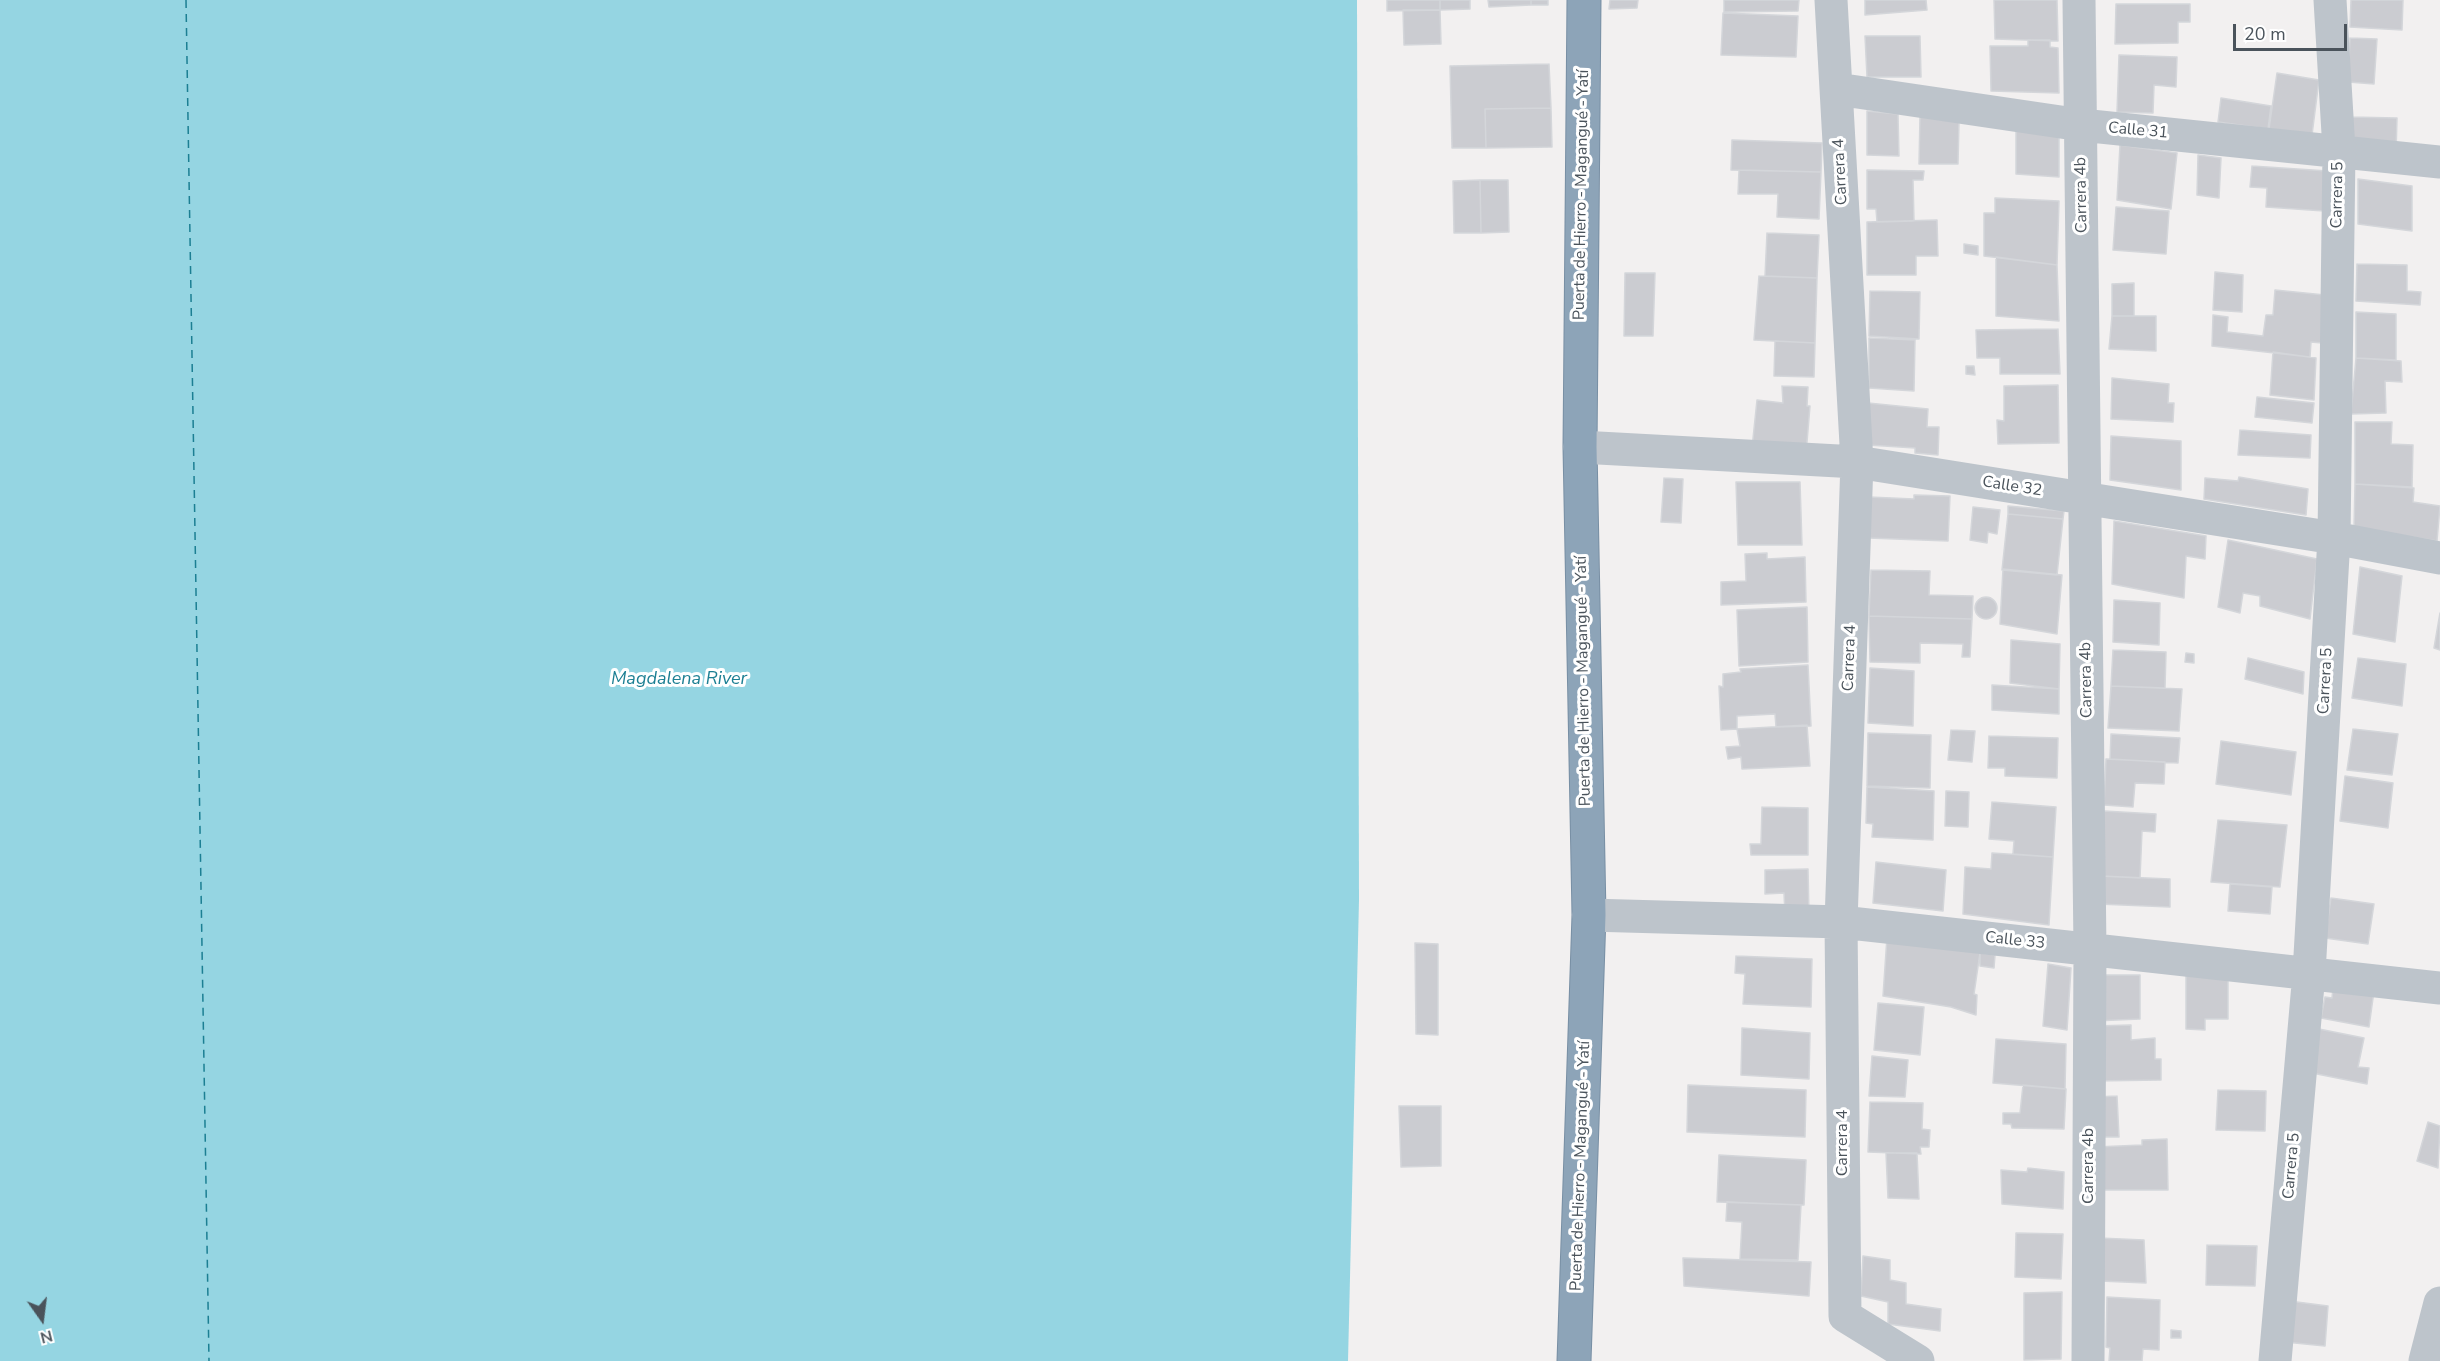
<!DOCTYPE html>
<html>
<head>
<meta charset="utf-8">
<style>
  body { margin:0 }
  #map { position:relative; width:2440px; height:1361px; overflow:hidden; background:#f2f0f0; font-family:"Nunito Sans",sans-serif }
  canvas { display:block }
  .north { position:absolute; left:12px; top:1289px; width:60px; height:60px; -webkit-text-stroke:4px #fff; paint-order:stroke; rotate:166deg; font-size:16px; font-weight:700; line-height:24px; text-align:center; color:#4a535b }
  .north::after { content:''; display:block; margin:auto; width:21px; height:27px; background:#4a535b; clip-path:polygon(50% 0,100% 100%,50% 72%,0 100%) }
  .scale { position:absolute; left:2233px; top:24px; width:114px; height:27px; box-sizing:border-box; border:3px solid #4a535b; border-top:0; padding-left:8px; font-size:18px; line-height:21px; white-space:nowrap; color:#4a535b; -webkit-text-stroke:4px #fff; paint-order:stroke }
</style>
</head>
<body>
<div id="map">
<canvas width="2440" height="1361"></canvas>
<div class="north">N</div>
<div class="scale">20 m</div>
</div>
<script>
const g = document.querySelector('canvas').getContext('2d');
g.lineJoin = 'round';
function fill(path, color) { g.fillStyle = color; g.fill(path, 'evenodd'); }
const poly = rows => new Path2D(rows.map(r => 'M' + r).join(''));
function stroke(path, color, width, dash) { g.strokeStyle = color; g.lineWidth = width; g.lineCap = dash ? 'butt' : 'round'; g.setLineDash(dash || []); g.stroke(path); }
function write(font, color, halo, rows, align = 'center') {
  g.font = font + ' "Nunito Sans",sans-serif'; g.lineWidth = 6; g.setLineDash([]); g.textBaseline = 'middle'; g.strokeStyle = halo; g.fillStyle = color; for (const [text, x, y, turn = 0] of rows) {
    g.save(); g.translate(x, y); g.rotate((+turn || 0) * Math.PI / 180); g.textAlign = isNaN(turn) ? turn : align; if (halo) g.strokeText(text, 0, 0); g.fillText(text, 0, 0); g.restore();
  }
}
const water = poly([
  [0,0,1357,0,1359,900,1348,1361,0,1361]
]);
const ferry = poly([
  [186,0,209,1361]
]);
const building = poly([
  [1387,0,1440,0,1440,10,1387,11,1387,0],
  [1440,0,1470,0,1470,9,1440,10,1440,0],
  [1488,0,1531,0,1531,5,1489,7,1488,0],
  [1531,0,1548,0,1548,5,1531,5,1531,0],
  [1610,0,1638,0,1637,8,1609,9,1610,0],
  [1724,0,1799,0,1798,11,1724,12,1724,0],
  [1865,0,1926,0,1927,10,1865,15,1865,0],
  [1994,0,2057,0,2058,41,1995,39,1994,0],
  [2351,0,2403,0,2402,30,2350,27,2351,0],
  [2116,4,2190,4,2190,22,2178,22,2178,43,2115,44,2116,4],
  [1403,10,1440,10,1441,44,1404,45,1403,10],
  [1723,13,1798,16,1796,57,1721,55,1723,13],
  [1865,36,1920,36,1921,77,1867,77,1865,36],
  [2350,38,2377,39,2374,84,2348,82,2350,38],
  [2028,40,2050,40,2050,47,2058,48,2059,93,1991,91,1990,46,2028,46,2028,40],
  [2119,55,2177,57,2176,87,2154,85,2153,113,2117,112,2119,55],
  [1549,64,1551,108,1485,109,1486,148,1452,148,1450,66,1549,64],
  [2277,73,2319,80,2312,135,2269,129,2277,73],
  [2221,98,2271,106,2268,129,2218,122,2221,98],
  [1551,108,1552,147,1486,148,1485,109,1551,108],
  [1867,111,1898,114,1899,156,1867,155,1867,111],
  [1920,116,1959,122,1958,164,1919,164,1920,116],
  [2351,117,2397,118,2396,153,2350,151,2351,117],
  [2016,128,2059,131,2059,177,2016,174,2016,128],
  [1732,140,1822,143,1821,172,1731,170,1732,140],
  [2120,145,2177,153,2171,209,2117,200,2120,145],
  [2198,155,2221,158,2219,198,2197,195,2198,155],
  [2252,166,2328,171,2324,211,2266,207,2267,188,2250,187,2252,166],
  [1739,170,1821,172,1819,219,1777,217,1778,194,1738,194,1739,170],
  [1867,170,1924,171,1923,180,1913,180,1914,221,1877,222,1876,209,1867,209,1867,170],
  [2358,179,2412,186,2412,231,2358,224,2358,179],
  [1480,180,1508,180,1509,232,1481,233,1480,180],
  [1480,180,1481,233,1454,233,1453,181,1480,180],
  [1995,198,2059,201,2057,265,1984,256,1984,213,1995,213,1995,198],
  [2116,207,2169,211,2166,254,2113,250,2116,207],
  [1937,220,1938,256,1916,256,1916,275,1867,275,1867,222,1937,220],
  [1767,233,1819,235,1817,278,1765,276,1767,233],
  [1964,244,1978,246,1978,255,1964,253,1964,244],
  [1996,257,2057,265,2059,321,1996,316,1996,257],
  [2357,264,2407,265,2407,291,2421,292,2420,305,2356,301,2357,264],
  [2215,272,2243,275,2242,312,2213,310,2215,272],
  [1625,273,1655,273,1653,336,1624,336,1625,273],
  [1759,276,1817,278,1815,343,1754,340,1759,276],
  [2134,283,2134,316,2112,316,2112,284,2134,283],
  [2275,290,2325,295,2322,343,2311,342,2310,357,2212,346,2213,315,2228,317,2227,332,2263,336,2266,315,2273,315,2275,290],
  [1870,291,1920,292,1919,339,1869,336,1870,291],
  [2356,312,2396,314,2396,360,2356,358,2356,312],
  [2112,316,2156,316,2156,351,2109,349,2112,316],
  [2058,329,2060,374,2000,374,2000,358,1977,358,1976,330,2058,329],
  [1869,338,1915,340,1914,391,1869,388,1869,338],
  [1775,341,1815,343,1814,377,1774,376,1775,341],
  [2273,352,2316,358,2314,400,2270,395,2273,352],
  [2356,358,2401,361,2402,382,2385,381,2386,413,2351,414,2356,358],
  [1966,366,1974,366,1975,375,1966,374,1966,366],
  [2112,378,2169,384,2168,403,2174,403,2173,422,2111,419,2112,378],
  [2058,385,2059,443,1998,444,1997,420,2004,421,2004,386,2058,385],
  [1782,386,1808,387,1807,406,1810,406,1806,454,1752,448,1757,400,1783,403,1782,386],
  [2257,397,2314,403,2312,423,2255,417,2257,397],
  [1868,403,1928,409,1927,427,1939,427,1938,455,1915,453,1915,448,1868,445,1868,403],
  [2355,422,2392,422,2391,444,2413,445,2412,487,2355,484,2355,422],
  [2240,430,2311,435,2310,458,2238,455,2240,430],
  [2111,436,2181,441,2181,490,2110,480,2111,436],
  [2239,477,2308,489,2306,515,2204,499,2205,478,2238,481,2239,477],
  [1664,478,1683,479,1681,523,1661,522,1664,478],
  [1736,482,1800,482,1802,545,1738,545,1736,482],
  [2355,484,2414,488,2413,502,2440,506,2437,541,2354,528,2355,484],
  [1914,495,1950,496,1948,541,1868,538,1869,497,1914,499,1914,495],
  [2008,506,2064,511,2063,519,2008,514,2008,506],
  [1973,507,2000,510,1997,534,1988,532,1987,543,1970,540,1973,507],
  [2008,514,2063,519,2057,575,2002,570,2008,514],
  [2114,521,2206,536,2205,559,2186,556,2184,598,2112,584,2114,521],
  [2228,540,2317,559,2310,619,2260,606,2260,596,2243,593,2240,613,2218,607,2228,540],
  [1767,553,1767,559,1805,557,1806,602,1721,605,1721,582,1746,581,1745,554,1767,553],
  [2360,567,2402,576,2395,642,2353,634,2360,567],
  [2003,569,2062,575,2057,634,2000,624,2003,569],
  [1871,570,1930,571,1929,595,1973,596,1972,619,1869,616,1871,570],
  '1975 608a11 11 0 1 1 22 0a11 11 0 1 1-22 0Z',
  [2114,600,2160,603,2159,645,2113,642,2114,600],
  [1807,607,1808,662,1739,666,1737,610,1807,607],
  [2440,613,2440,650,2434,648,2440,613],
  [1869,616,1972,619,1970,657,1962,657,1963,644,1920,643,1920,663,1870,662,1869,616],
  [2011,640,2060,644,2059,689,2010,683,2011,640],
  [2113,650,2166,652,2165,688,2111,686,2113,650],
  [2186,653,2194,654,2194,663,2185,662,2186,653],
  [2248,658,2304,672,2303,694,2245,679,2248,658],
  [2358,658,2406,664,2402,706,2352,698,2358,658],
  [1808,665,1811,726,1776,727,1775,714,1737,716,1737,729,1721,730,1719,686,1723,687,1723,674,1741,672,1740,669,1808,665],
  [1870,668,1914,671,1913,726,1868,723,1870,668],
  [1992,685,2059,689,2059,714,1992,710,1992,685],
  [2111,686,2182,689,2179,731,2108,728,2111,686],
  [1807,725,1810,766,1742,769,1741,757,1728,759,1726,747,1740,746,1737,729,1807,725],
  [2353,729,2398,734,2392,775,2347,770,2353,729],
  [1951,730,1975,731,1972,762,1948,760,1951,730],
  [1868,733,1931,735,1930,788,1867,786,1868,733],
  [2111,734,2180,738,2178,763,2110,759,2111,734],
  [1989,736,2058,738,2057,778,2005,776,2005,768,1988,768,1989,736],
  [2221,741,2296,752,2291,795,2216,784,2221,741],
  [2106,759,2165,762,2164,784,2135,783,2133,807,2104,805,2106,759],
  [2345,776,2393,783,2388,828,2340,821,2345,776],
  [1867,787,1934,791,1933,840,1872,837,1873,824,1866,823,1867,787],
  [1946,791,1969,792,1968,827,1945,826,1946,791],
  [1992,802,2056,807,2053,857,2013,854,2014,841,1989,839,1992,802],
  [1762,807,1808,808,1808,855,1751,855,1750,844,1761,844,1762,807],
  [2104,811,2156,814,2155,832,2142,831,2140,878,2101,876,2104,811],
  [2218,820,2287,825,2280,887,2211,882,2218,820],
  [1992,853,2053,857,2049,925,1963,914,1965,867,1991,869,1992,853],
  [1876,862,1946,870,1943,911,1873,903,1876,862],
  [1808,869,1809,915,1785,915,1784,893,1765,894,1765,870,1808,869],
  [2101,876,2170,879,2170,907,2098,904,2101,876],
  [2230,884,2272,887,2270,914,2228,911,2230,884],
  [2331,898,2374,904,2368,944,2325,938,2331,898],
  [1887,937,1980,953,1974,994,1977,995,1976,1015,1951,1007,1883,996,1887,937],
  [1415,943,1438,944,1438,1035,1416,1034,1415,943],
  [1980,953,1995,955,1994,968,1980,966,1980,953],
  [1736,956,1812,959,1811,1007,1743,1004,1745,974,1735,973,1736,956],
  [2048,964,2071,968,2067,1030,2043,1026,2048,964],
  [2094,975,2140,975,2140,1019,2094,1021,2094,975],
  [2186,975,2228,978,2228,1019,2205,1019,2205,1030,2186,1029,2186,975],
  [2334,977,2375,984,2369,1027,2321,1018,2325,997,2332,998,2334,977],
  [1878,1003,1924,1007,1920,1055,1874,1050,1878,1003],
  [2131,1025,2131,1040,2155,1038,2155,1059,2161,1059,2161,1080,2094,1081,2094,1026,2131,1025],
  [1742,1028,1810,1033,1809,1079,1741,1075,1742,1028],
  [2319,1029,2364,1038,2358,1067,2369,1068,2367,1084,2312,1073,2319,1029],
  [1996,1039,2066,1044,2065,1089,1993,1083,1996,1039],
  [1872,1056,1908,1060,1905,1097,1869,1096,1872,1056],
  [1688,1085,1806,1090,1805,1137,1687,1132,1688,1085],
  [2023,1085,2066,1089,2064,1129,2012,1128,2011,1124,2003,1124,2003,1113,2020,1113,2023,1085],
  [2218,1090,2266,1091,2265,1131,2216,1130,2218,1090],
  [2117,1096,2119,1137,2096,1137,2095,1097,2117,1096],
  [1870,1102,1923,1103,1922,1129,1930,1130,1929,1147,1920,1147,1921,1154,1868,1152,1870,1102],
  [1399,1106,1441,1106,1441,1166,1401,1167,1399,1106],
  [2428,1122,2440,1126,2438,1168,2417,1161,2428,1122],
  [2167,1139,2168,1190,2096,1190,2096,1147,2142,1145,2142,1140,2167,1139],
  [1886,1153,1917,1153,1919,1199,1888,1198,1886,1153],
  [1719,1155,1806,1160,1804,1205,1717,1202,1719,1155],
  [2028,1168,2064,1172,2063,1209,2002,1204,2001,1170,2027,1172,2028,1168],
  [1727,1202,1801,1205,1798,1260,1740,1259,1742,1222,1726,1221,1727,1202],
  [2016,1233,2063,1234,2061,1279,2015,1277,2016,1233],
  [2099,1238,2144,1240,2146,1283,2100,1281,2099,1238],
  [2207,1245,2257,1246,2255,1286,2206,1285,2207,1245],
  [1863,1256,1890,1260,1890,1280,1906,1283,1906,1304,1941,1309,1940,1331,1888,1324,1888,1302,1861,1296,1863,1256],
  [1683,1258,1811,1262,1809,1296,1684,1286,1683,1258],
  [2062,1292,2061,1359,2024,1360,2024,1293,2062,1292],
  [2107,1297,2160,1300,2159,1350,2143,1349,2142,1361,2109,1361,2110,1348,2106,1347,2107,1297],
  [2289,1301,2328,1306,2325,1346,2285,1342,2289,1301],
  [2171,1330,2181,1331,2181,1338,2171,1338,2171,1330]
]);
const street = poly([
  [1831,0,1857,462,1841,922,1845,1316,1918,1361],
  [2079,0,2090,949,2088,1361],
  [1837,89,2081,125,2440,162],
  [1580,447,1857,462,2334,538,2440,558],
  [1589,915,1841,922,2440,988],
  [2275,1361,2309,973,2334,538,2339,150,2330,0],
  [2425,1361,2440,1303]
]);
const highway = poly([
  [1574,1361,1589,915,1580,447,1584,0]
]);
const streetNames = [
  ["Calle 31",2138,131,5],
  ["Carrera 4",1841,172,-93],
  ["Puerta de Hierro - Magangué - Yatí",1582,195,-89],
  ["Carrera 4b",2082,195,-91],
  ["Carrera 5",2338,195,-89],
  ["Calle 32",2012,487,9],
  ["Carrera 4",1850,658,-88],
  ["Carrera 4b",2087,680,-91],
  ["Puerta de Hierro - Magangué - Yatí",1584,681,-91],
  ["Carrera 5",2326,681,-87],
  ["Calle 33",2015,941,6],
  ["Carrera 4",1843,1143,-90],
  ["Puerta de Hierro - Magangué - Yatí",1581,1166,-88],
  ["Carrera 4b",2089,1166,-90],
  ["Carrera 5",2292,1166,-85]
];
const waterNames = [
  ["Magdalena River",679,680]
];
fill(water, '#95d5e2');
stroke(ferry, '#1c7f93', 1.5, [8, 6]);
fill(building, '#cbccd1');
stroke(building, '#d4d6da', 1.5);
stroke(highway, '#788fa4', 35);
stroke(street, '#bdc4cb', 33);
stroke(highway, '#8da4b8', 33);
write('16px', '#4a535b', '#fff', streetNames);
write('italic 18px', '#1c7f93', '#fff', waterNames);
</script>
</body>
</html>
